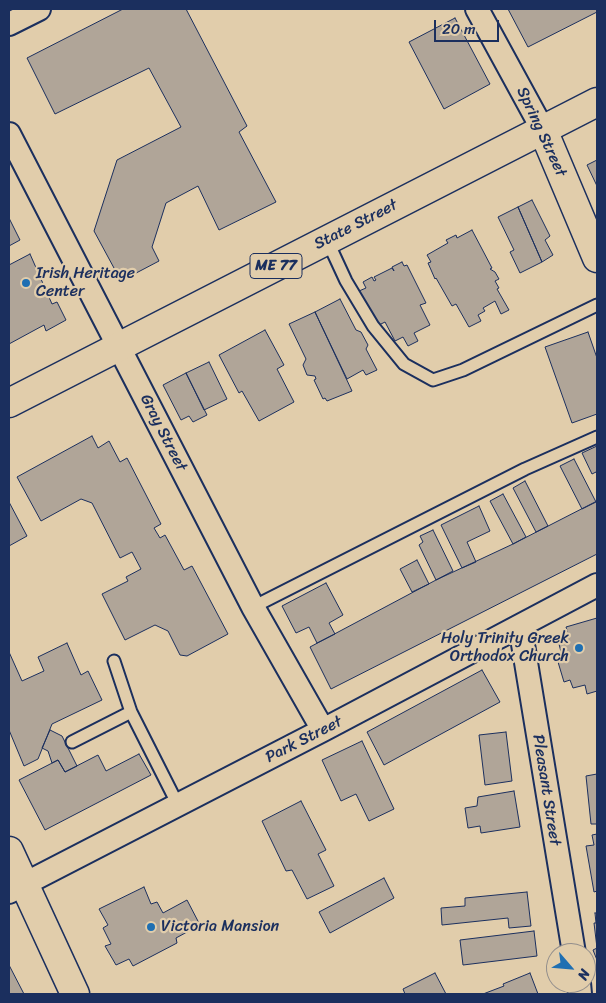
<!DOCTYPE html>
<html>
<head>
<meta charset="utf-8">
<style>
  body { margin:0 }
  #map { position:relative; width:606px; height:1003px; overflow:hidden; background:#e1cdab; font-family:Sriracha,sans-serif }
  canvas { display:block }
  .frame { position:absolute; inset:0; border:10px solid #1b2f5e; pointer-events:none }
  .north { position:absolute; left:546px; top:943px; width:50px; height:50px; box-sizing:border-box; background:#e1cdab; border:1px solid #928e8c; border-radius:50%; rotate:117deg; font-size:14px; font-weight:700; line-height:20px; text-align:center; color:#1b2f5e }
  .north::after { content:''; display:block; margin:auto; width:18px; height:22px; background:#1f6fb2; clip-path:polygon(50% 0,100% 100%,50% 72%,0 100%) }
  .scale { position:absolute; left:434px; top:20px; width:65px; height:22px; box-sizing:border-box; border:2px solid #1b2f5e; border-top:0; padding-left:6px; font-size:15px; line-height:18px; white-space:nowrap; color:#1b2f5e; -webkit-text-stroke:4px #e1cdab; paint-order:stroke }
</style>
</head>
<body>
<div id="map">
<canvas width="606" height="1003"></canvas>
<div class="frame"></div>
<div class="north">N</div>
<div class="scale">20 m</div>
</div>
<script>
const g = document.querySelector('canvas').getContext('2d');
g.lineJoin = 'round';
function fill(path, color) { g.fillStyle = color; g.fill(path, 'evenodd'); }
const poly = rows => new Path2D(rows.map(r => 'M' + r).join(''));
function stroke(path, color, width, dash) { g.strokeStyle = color; g.lineWidth = width; g.lineCap = dash ? 'butt' : 'round'; g.setLineDash(dash || []); g.stroke(path); }
function write(font, color, halo, rows, align = 'center') {
  g.font = font + ' Sriracha,sans-serif'; g.lineWidth = 4.5; g.setLineDash([]); g.textBaseline = 'middle'; g.strokeStyle = halo; g.fillStyle = color; for (const [text, x, y, turn = 0] of rows) {
    g.save(); g.translate(x, y); g.rotate((+turn || 0) * Math.PI / 180); g.textAlign = isNaN(turn) ? turn : align; if (halo) g.strokeText(text, 0, 0); g.fillText(text, 0, 0); g.restore();
  }
}
const building = poly([
  [123,9,186,9,247,126,239,132,276,202,219,230,198,186,166,203,152,247,159,261,121,281,94,231,117,160,181,127,149,68,55,114,27,58,123,9],
  [508,9,597,9,597,12,528,47,508,9],
  [455,18,490,84,444,109,409,42,455,18],
  [597,160,597,186,587,165,597,160],
  [532,200,550,236,545,240,553,255,542,262,518,207,532,200],
  [518,207,542,262,520,273,510,252,514,250,498,217,518,207],
  [9,218,20,240,9,246,9,218],
  [472,230,492,268,490,269,495,272,499,279,495,281,499,288,497,289,509,310,501,314,495,301,483,308,485,311,478,315,481,321,469,327,456,304,452,306,436,278,435,279,428,263,431,262,427,255,448,243,446,240,456,235,457,238,472,230],
  [30,254,52,304,57,302,66,320,46,331,44,325,9,344,9,265,30,254],
  [402,262,404,266,407,265,426,303,420,305,430,325,414,333,418,341,408,346,403,337,395,341,385,322,377,326,359,291,366,288,363,282,372,277,374,281,376,280,374,277,392,268,394,271,392,267,402,262],
  [340,299,356,330,361,332,368,345,366,349,377,370,366,375,363,370,347,379,315,312,340,299],
  [315,312,352,391,327,401,325,398,323,399,314,380,316,379,315,376,307,375,303,365,306,359,289,324,315,312],
  [265,330,284,365,277,369,294,402,259,421,242,391,239,393,219,355,265,330],
  [588,332,597,358,597,414,572,423,545,347,588,332],
  [209,362,227,399,204,410,186,373,209,362],
  [186,373,207,415,193,422,189,416,181,420,163,385,186,373],
  [92,436,98,448,109,441,120,462,127,458,161,524,154,528,160,538,165,535,184,570,192,566,228,634,187,656,180,655,168,631,155,625,125,640,102,594,128,581,126,577,141,569,132,552,120,558,92,503,81,499,41,521,17,477,92,436],
  [597,446,597,474,596,472,592,474,582,453,597,446],
  [574,459,596,502,582,509,560,466,574,459],
  [525,481,548,526,536,532,513,488,525,481],
  [503,494,526,537,513,544,490,501,503,494],
  [597,501,597,554,331,689,310,647,436,580,513,544,597,501],
  [9,502,27,536,9,546,9,502],
  [479,506,490,531,467,542,476,562,462,568,441,525,479,506],
  [433,530,453,571,436,580,419,545,423,542,420,536,433,530],
  [417,560,429,584,412,592,400,569,417,560],
  [326,583,343,615,329,623,335,634,317,643,309,627,296,633,282,606,326,583],
  [597,618,597,691,587,694,585,685,573,688,570,680,564,682,558,662,561,661,562,656,558,640,569,637,566,627,597,618],
  [67,643,81,675,88,671,102,700,52,724,38,759,24,766,9,730,9,652,22,681,44,671,38,657,67,643],
  [482,670,500,702,384,765,367,732,482,670],
  [50,730,62,736,77,766,65,772,58,760,52,763,48,751,42,748,50,730],
  [506,732,512,781,485,785,479,735,506,732],
  [362,741,394,809,369,821,356,794,341,801,322,760,362,741],
  [139,754,151,775,45,830,19,780,58,760,65,772,98,755,106,771,139,754],
  [597,774,597,824,591,824,586,776,597,774],
  [514,791,520,827,481,833,480,826,468,828,465,808,477,806,478,797,514,791],
  [301,801,326,850,318,854,334,886,307,899,292,870,286,871,262,821,301,801],
  [597,834,597,891,594,892,586,846,594,845,592,835,597,834],
  [384,878,394,898,330,933,319,912,384,878],
  [144,887,151,904,157,902,163,913,187,900,200,925,176,938,177,943,133,966,129,959,116,965,105,946,111,944,103,928,108,925,99,909,144,887],
  [527,892,531,926,509,928,508,918,442,925,441,908,465,906,465,898,527,892],
  [595,913,597,913,597,960,593,950,597,948,594,923,596,923,595,913],
  [534,931,537,956,463,965,460,940,534,931],
  [9,965,24,994,9,994,9,965],
  [435,973,446,994,405,994,403,989,435,973],
  [530,973,538,994,483,994,504,986,503,984,530,973]
]);
const service = poly([
  [327,240,346,281,373,326,404,364,433,380,463,370,597,305],
  [253,607,525,469,597,437],
  [114,661,131,712,178,805],
  [72,742,131,712]
]);
const minor = poly([
  [477,9,543,130],
  [9,24,39,9],
  [9,134,253,607,323,730],
  [520,626,574,953],
  [9,892,323,730,597,585],
  [579,983,580,994]
]);
const tertiary = poly([
  [543,130,597,258],
  [9,851,75,994]
]);
const primary = poly([
  [9,403,597,102]
]);
const markers = [
  [26,283,5,"#1f6fb2"],
  [579,648,5,"#1f6fb2"],
  [151,927,5,"#1f6fb2"]
];
const shields = [
  [276,266,52]
];
const shieldNames = [
  ["ME 77",276,266]
];
const streetNames = [
  ["Spring Street",541,132,65],
  ["State Street",356,225,-27],
  ["Gray Street",163,433,63],
  ["Park Street",304,740,-27],
  ["Pleasant Street",546,790,81]
];
const poiNames = [
  ["Irish Heritage",36,274],
  ["Center",36,292],
  ["Holy Trinity Greek",569,639,"right"],
  ["Orthodox Church",569,657,"right"],
  ["Victoria Mansion",161,927]
];
fill(building, '#b0a598');
stroke(building, '#1b2f5e', 1);
stroke(service, '#1b2f5e', 15);
stroke(minor, '#1b2f5e', 26);
stroke(tertiary, '#1b2f5e', 31);
stroke(primary, '#1b2f5e', 31);
stroke(service, '#e1cdab', 11);
stroke(minor, '#e1cdab', 22);
stroke(tertiary, '#e1cdab', 28);
stroke(primary, '#e1cdab', 28);
for (const [x, y, r, color] of markers) { const dot = new Path2D(); dot.arc(x, y, r, 0, 2 * Math.PI); g.fillStyle = color; g.fill(dot); stroke(dot, '#e1cdab', 2); }
for (const [x, y, w] of shields) { const box = new Path2D(); box.roundRect(x - w / 2, y - 12.5, w, 25, 4); g.fillStyle = '#e1cdab'; g.fill(box); stroke(box, '#1b2f5e', 1); }
write('bold 15px', '#1b2f5e', null, shieldNames);
write('16px', '#1b2f5e', '#e1cdab', streetNames);
write('16px', '#1b2f5e', '#e1cdab', poiNames, 'left');
</script>
</body>
</html>
